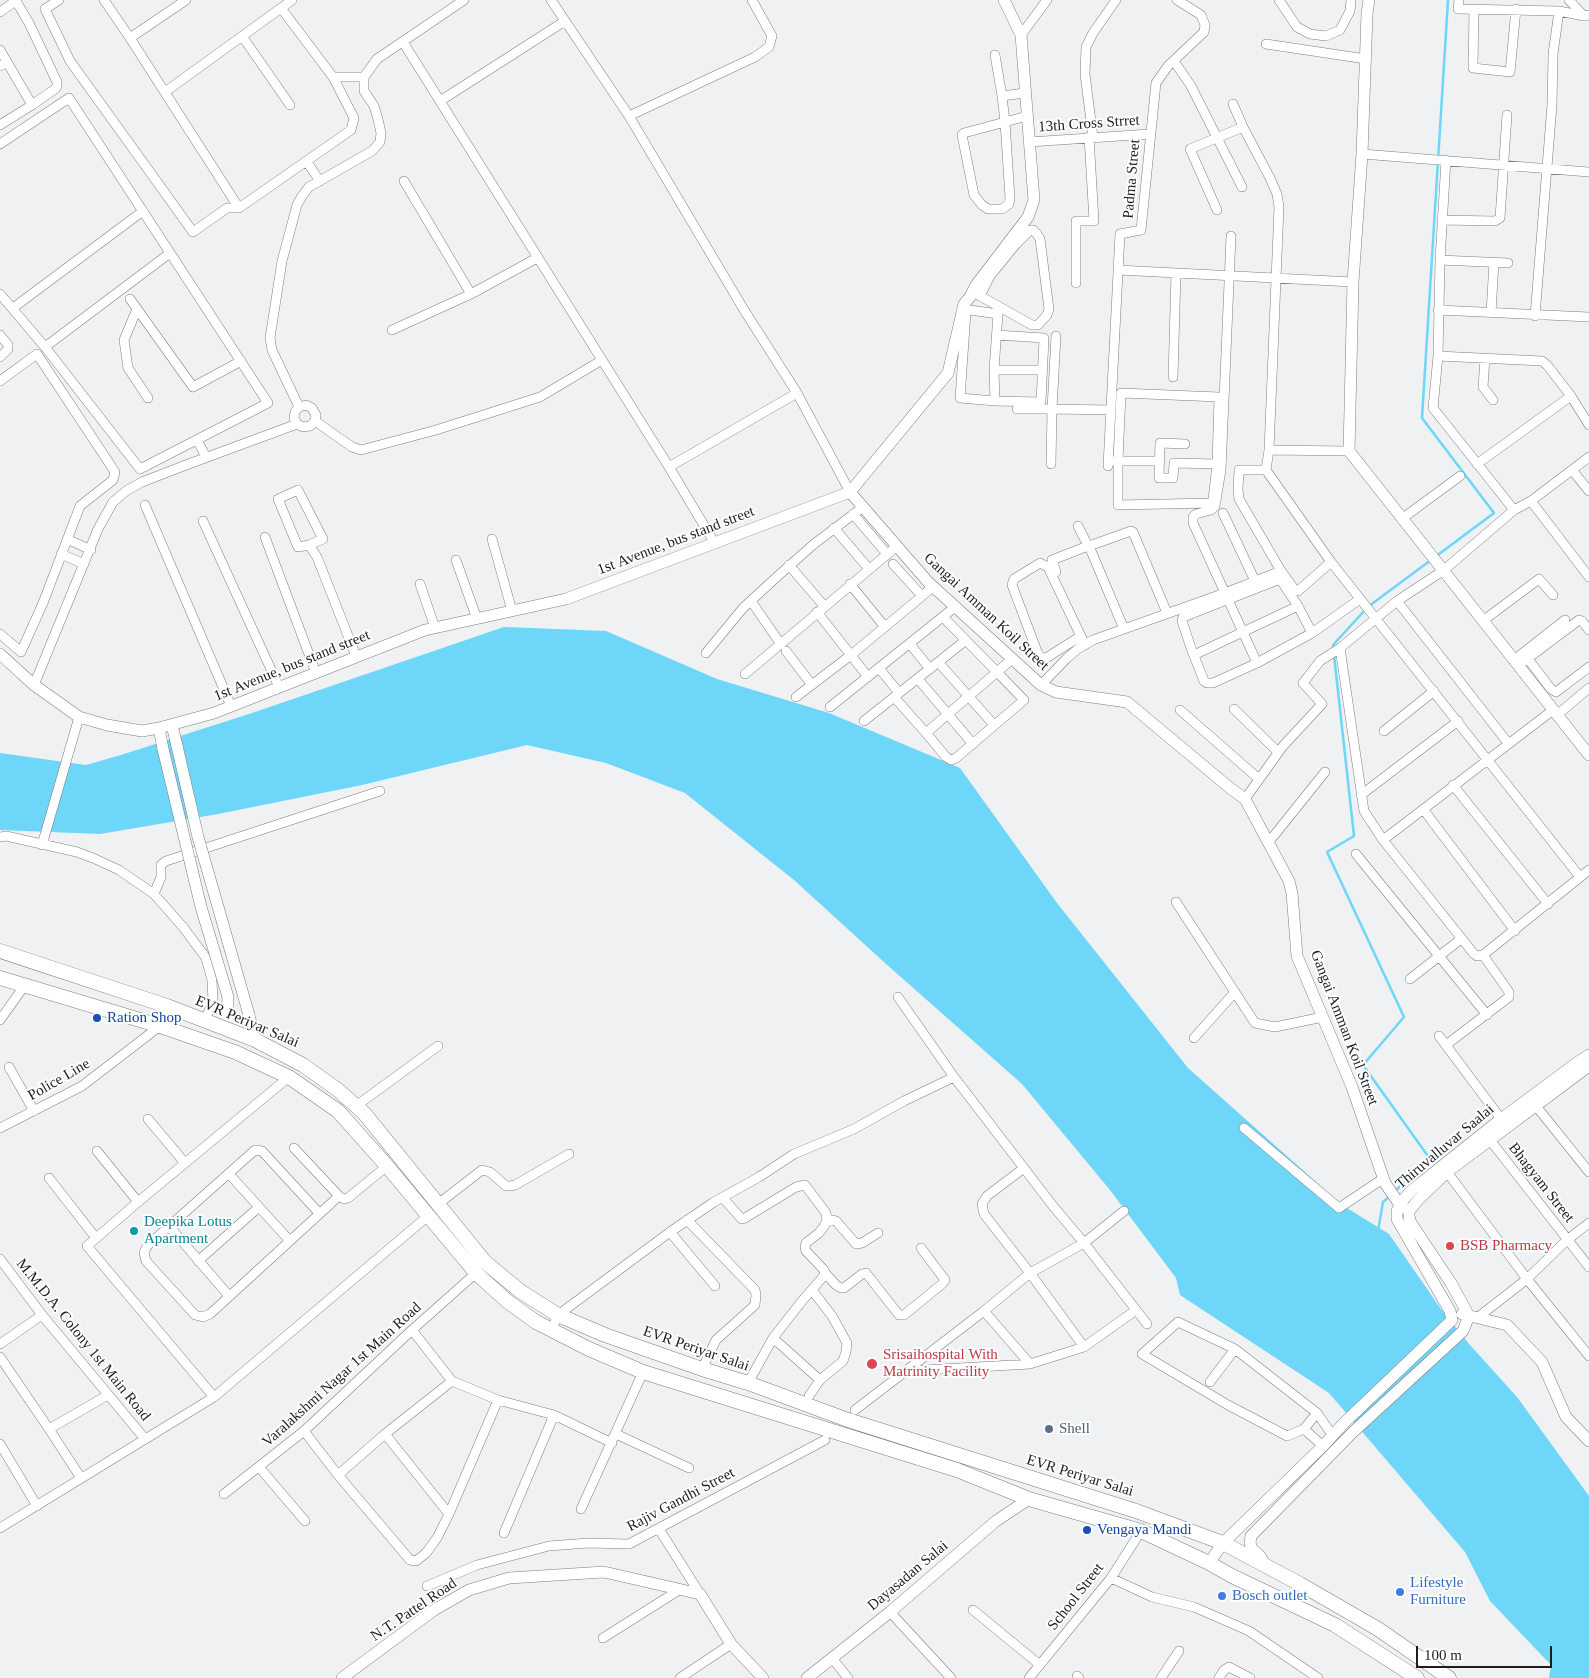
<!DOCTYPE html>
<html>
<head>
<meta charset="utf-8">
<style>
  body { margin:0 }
  #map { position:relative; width:1589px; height:1678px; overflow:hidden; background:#eff1f2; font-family:"Times New Roman",serif }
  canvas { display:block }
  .scale { position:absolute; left:1416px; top:1646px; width:136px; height:22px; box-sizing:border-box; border:2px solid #1d1e1e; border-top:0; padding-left:6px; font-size:15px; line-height:18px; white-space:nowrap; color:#1d1e1e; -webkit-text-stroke:4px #fdfeff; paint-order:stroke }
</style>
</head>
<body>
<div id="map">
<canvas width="1589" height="1678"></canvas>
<div class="scale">100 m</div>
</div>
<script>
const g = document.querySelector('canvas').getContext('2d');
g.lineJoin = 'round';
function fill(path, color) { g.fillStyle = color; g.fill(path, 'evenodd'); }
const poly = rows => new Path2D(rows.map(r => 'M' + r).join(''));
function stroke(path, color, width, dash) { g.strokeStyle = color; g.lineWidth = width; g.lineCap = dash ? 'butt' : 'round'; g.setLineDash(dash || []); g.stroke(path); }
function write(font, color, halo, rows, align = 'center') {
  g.font = font + ' "Times New Roman",serif'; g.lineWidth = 4; g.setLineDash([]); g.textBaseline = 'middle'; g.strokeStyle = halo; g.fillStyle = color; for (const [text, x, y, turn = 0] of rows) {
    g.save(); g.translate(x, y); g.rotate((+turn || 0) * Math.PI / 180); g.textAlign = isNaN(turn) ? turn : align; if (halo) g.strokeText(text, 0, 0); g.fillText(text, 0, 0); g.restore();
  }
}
const water = poly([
  [504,627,606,631,717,679,829,713,960,768,1057,903,1188,1068,1342,1205,1389,1234,1441,1309,1470,1345,1517,1397,1589,1496,1589,1678,1549,1678,1551,1665,1490,1601,1465,1552,1329,1393,1180,1295,1176,1278,1110,1190,1022,1084,885,963,794,880,685,793,606,763,527,745,362,785,218,814,100,834,0,830,0,753,86,765,121,755,252,713]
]);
const stream = poly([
  [1435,557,1494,513,1422,418,1448,0],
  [1369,606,1431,560],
  [1334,649,1333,645,1365,610],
  [1334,655,1354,836,1327,852,1404,1017,1363,1065,1430,1159,1395,1191],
  [1378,1231,1383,1202,1389,1197]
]);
const street = poly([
  [59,0,45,9,70,61,193,232,227,208,239,208,351,130,354,118,333,77,281,8,292,0],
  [104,0,130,38,186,0],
  [551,0,629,116,744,310,797,393,850,492],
  [1279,0,1297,27,1310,34,1326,36,1340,30,1350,11,1351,0],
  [1459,0,1458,9,1559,11,1584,16,1589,15],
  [1569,0,1584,16],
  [16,1,29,23,57,82,57,86,55,89,32,105],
  [1474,10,1473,68,1510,72,1516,9],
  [0,12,17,0],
  [1021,35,1047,0],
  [242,36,290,105],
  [130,38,239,208],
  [403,42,669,467,714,542],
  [1266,44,1366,59],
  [0,50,7,62,0,66],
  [995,55,1002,96],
  [1174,61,1191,86,1242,187],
  [333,77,364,77],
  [165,92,281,8],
  [1025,93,1002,96,1005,122,1010,198,1009,204,1002,209,988,209,982,205,974,195,962,135,964,133,1005,122,1027,116],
  [440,101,565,21],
  [1233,104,1243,127,1270,178,1277,194,1279,207,1269,450,1266,470,1331,562,1580,877],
  [629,116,755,57,769,47,772,36,752,0],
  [0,125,32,105,7,62],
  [1093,137,1085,74,1086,47,1093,33,1116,0],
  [1029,142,1150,134],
  [0,144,69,98,268,403,140,469,45,347,0,294],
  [1362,154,1589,172],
  [1446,160,1440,260,1438,356,1433,408,1514,510],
  [306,161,320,181],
  [404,181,471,294],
  [1217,210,1190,149,1243,127],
  [1442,220,1495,221,1500,218,1507,115],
  [1231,236,1221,470,1215,506,1211,510,1196,514,1193,517,1193,523,1257,663],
  [1440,260,1508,263],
  [1118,270,1353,282],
  [1076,283,1076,221,1094,221,1089,137],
  [973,292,1032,325,1038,325,1047,315,1049,309,1040,239,1037,234,1033,230,1030,230,1016,244,1011,239],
  [980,296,990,276,1016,244],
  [130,299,193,387,241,361],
  [13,308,143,211],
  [137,309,124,340,128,368,148,398],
  [963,309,998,314,994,370,995,401,960,398,966,312],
  [1438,310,1589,317],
  [1491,313,1494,262],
  [1535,316,1552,105,1553,54,1559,11],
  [392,330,471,294,537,258],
  [0,335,8,345,8,349,0,357],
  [1056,336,1052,409,1110,410],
  [45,347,170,253],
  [1438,356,1542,361,1547,365,1571,396,1589,425],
  [1485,358,1483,387,1493,400],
  [994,370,1042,370],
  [1173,377,1176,273],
  [0,381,37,354,115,472,113,480,80,506,43,603,21,652,0,634],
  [1121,393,1219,397,1217,464,1213,500,1211,503,1118,505,1118,461,1121,393],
  [995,401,1041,402,1044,338,997,335],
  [299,407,272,350,270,338,282,261,297,205,302,196,309,187,372,151,380,142,381,133,378,119,374,106,364,91,364,77,377,59,464,0],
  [1017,409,1052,409,1051,464],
  [315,421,352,447,361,450,436,430,540,397,602,360],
  [197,440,206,457],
  [1185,444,1160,443,1159,478,1173,478,1174,463,1217,464],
  [1269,450,1349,451],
  [1589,457,1531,501,1514,510,1444,570,1397,601,1340,648,1364,811,1383,840,1474,954,1477,956,1483,955,1589,870],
  [1112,461,1159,461],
  [1477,464,1571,396],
  [1108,466,1120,234,1141,230,1156,83,1168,66,1204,32,1205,25,1201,15,1177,0],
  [669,467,797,393],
  [1266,470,1239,470,1238,489,1239,499,1281,571],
  [1572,470,1589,491],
  [1531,501,1589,577],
  [145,505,231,706],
  [1223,513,1255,581],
  [853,514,887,554],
  [1403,518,1460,476],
  [203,521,279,687],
  [834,528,869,569],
  [265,537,316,673],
  [67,539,91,550],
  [492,539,512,611],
  [309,545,323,539,298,490,278,499,298,547,309,545,317,557,356,656],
  [61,554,84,564],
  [456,560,477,619],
  [893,564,922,596],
  [789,565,824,606],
  [1056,572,1052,560,1088,546,1078,526],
  [1280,579,1298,606,1312,633,1257,663,1213,683,1207,683,1204,681,1191,648,1182,621,1183,617,1280,579],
  [420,584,435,628],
  [850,584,885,627],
  [751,601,780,643],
  [1397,601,1508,743],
  [817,612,868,677],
  [943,617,997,672,926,733,946,757,951,760,956,758,1024,700,997,672,1012,659],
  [1484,620,1539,579,1553,595],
  [1124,629,1089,546,1131,531,1133,532,1167,613],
  [1312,633,1360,599],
  [1081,636,1046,658,1042,658,1038,654,1012,585,1014,579,1040,563,1048,567,1085,645],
  [910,644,930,669],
  [786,651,812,685],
  [706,653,743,608,780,574,814,544,863,507],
  [1194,655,1298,606],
  [1528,659,1551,689,1556,692,1589,667],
  [1514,660,1565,620],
  [939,663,994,725],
  [1519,665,1579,620,1582,621,1589,630],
  [879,668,899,693],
  [745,674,897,546],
  [918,679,973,744],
  [34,685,98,529,113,502,126,491,142,482,186,465,297,424,303,427,310,426,315,421,316,415,312,408,306,405,299,407,295,412,294,418,297,424],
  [1041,685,1067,658,1079,648,1093,640,1225,593,1281,571,1294,589,1298,591,1331,562],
  [796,697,851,655,933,587],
  [894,697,926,733],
  [830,707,955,607],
  [1234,709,1278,752],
  [1180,710,1259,779],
  [1557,715,1589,688],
  [864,721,966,640],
  [1384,731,1434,691],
  [1453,785,1548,904],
  [1361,795,1458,721],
  [1245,799,1283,746,1322,704,1303,683,1320,661,1340,648],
  [1423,809,1515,931],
  [0,837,6,836,77,852,93,858,119,870,154,894,183,927,206,958,212,980,213,1003,204,1021],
  [1383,840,1553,710],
  [1268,843,1325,772],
  [42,845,79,717],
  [1356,854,1487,1015],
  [154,894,161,877,161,865,166,861,380,791],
  [1176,902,1255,1023,1275,1027,1323,1017],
  [1410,979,1461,939],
  [898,997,954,1077,1053,1206,1084,1243,1147,1324],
  [0,1020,25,985],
  [1439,1036,1501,1119],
  [1194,1038,1235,992],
  [1446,1045,1509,997,1509,992,1483,955],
  [9,1067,34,1111],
  [356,1106,438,1046],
  [1536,1106,1589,1172],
  [148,1119,185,1163],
  [0,1128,82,1086,160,1026,167,1006],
  [1244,1128,1339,1208,1384,1178],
  [1490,1140,1589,1267],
  [294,1148,339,1196,344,1199,348,1198,387,1166],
  [97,1151,138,1202],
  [1024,1168,987,1196,982,1204,984,1214,1030,1273,1084,1347],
  [1447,1172,1527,1279,1589,1356],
  [229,1174,289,1240],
  [49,1178,96,1238],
  [723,1198,739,1216,742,1219,745,1218,796,1187,805,1185,826,1213,827,1219,825,1225,819,1233,806,1243,805,1247,806,1251,824,1270,825,1273,823,1277,802,1301,773,1338,748,1383],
  [438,1204,482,1170,490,1172,506,1186,510,1186,515,1185,569,1154],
  [319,1213,262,1151,255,1150,147,1246,144,1253,146,1261,195,1315,203,1317,210,1314,339,1196],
  [827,1219,836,1221,856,1244,862,1243,878,1233],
  [687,1220,755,1290,756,1295,755,1305,716,1340,702,1369],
  [169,1226,229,1296],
  [670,1232,715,1286],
  [0,1259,42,1315,145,1439],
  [198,1261,259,1207],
  [825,1273,836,1285,841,1288,844,1288,862,1274,866,1273,899,1315,904,1315,942,1284,945,1280,921,1248],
  [984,1311,1030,1364],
  [1477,1318,1527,1279,1567,1240,1589,1223],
  [412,1330,452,1381,498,1400,554,1415,612,1443],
  [551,1331,558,1315,670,1232,714,1202,759,1177,794,1154,854,1129,904,1101,954,1077],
  [773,1338,820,1380],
  [0,1344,42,1315],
  [0,1357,49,1429,108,1395],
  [907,1371,1030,1364,1084,1347,1136,1310],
  [1210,1382,1235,1349],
  [809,1396,820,1380,843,1361,846,1352,847,1343,832,1316,812,1290],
  [214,1397,87,1246,138,1202,289,1077],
  [855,1410,984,1311,1030,1273,1084,1243,1124,1211],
  [49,1429,81,1478],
  [1304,1429,1317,1413],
  [304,1431,338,1475,410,1560,416,1561,426,1553,437,1538,449,1514,498,1400],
  [385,1434,449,1514],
  [616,1434,689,1468],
  [0,1444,37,1506],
  [1323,1446,1304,1429,1287,1436,1228,1405,1142,1354,1178,1322,1235,1349,1317,1413,1333,1436],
  [259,1467,305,1521],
  [338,1475,385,1434,452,1381],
  [224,1494,304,1431,412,1330,476,1273],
  [581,1509,643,1372],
  [0,1528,214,1397,428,1216],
  [659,1529,700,1594],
  [504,1533,554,1415],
  [1111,1578,1152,1597,1194,1607,1249,1631,1318,1678],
  [427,1586,477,1565,549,1546,588,1543,629,1544,825,1440],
  [973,1610,1040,1665],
  [890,1612,951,1678],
  [603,1638,679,1590],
  [832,1658,848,1678],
  [1077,1676,1079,1678],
  [680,1678,731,1644],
  [1029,1678,1111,1578,1141,1531],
  [1161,1678,1179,1651],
  [1219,1678,1224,1670,1229,1667,1250,1678]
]);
const secondary = poly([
  [1369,0,1367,14,1362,154,1353,282,1349,451,1589,755],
  [850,492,928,582,1041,685,1056,692,1127,702,1230,788,1245,799,1289,881,1292,893,1297,956,1352,1087,1385,1183,1400,1205,1409,1211],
  [0,654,34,685,79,717,107,725,142,731,159,728,214,713,425,630,566,599,850,492,948,373,964,304,970,297,976,285,1028,217,1034,200,1021,35,1004,0],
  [172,725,177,746],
  [159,728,163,749],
  [249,1015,255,1040],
  [1409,1211,1419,1199,1447,1172,1589,1066],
  [1462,1314,1507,1325,1542,1362,1566,1417,1589,1441],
  [1209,1563,1223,1543,1323,1446,1345,1422,1452,1320,1450,1311,1397,1219,1397,1211,1403,1200,1412,1190,1501,1119,1578,1062,1589,1055],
  [1265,1565,1260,1556,1252,1549,1250,1543,1251,1536,1353,1432,1463,1331,1469,1316,1451,1283,1411,1223,1409,1217,1409,1211],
  [342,1678,434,1610,469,1590,509,1578,604,1572,700,1594,731,1644,763,1678],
  [807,1678,890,1612,996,1521,1029,1499]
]);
const primary = poly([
  [0,951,167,1006,255,1040,303,1065,338,1090,364,1113,485,1262,520,1291,558,1315,605,1335,702,1369,748,1383,848,1420,1136,1511,1223,1543,1300,1584,1378,1629,1449,1678],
  [0,978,160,1026,235,1052,289,1077,338,1111,387,1166,476,1273,486,1282,507,1301,536,1322,589,1349,643,1372,957,1470,1029,1499,1141,1531,1209,1563,1232,1576,1335,1625,1417,1678]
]);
const secondaryBridge = poly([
  [177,746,198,837,249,1015],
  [163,749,201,907,228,997,227,1013]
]);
const markers = [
  [97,1018,5,"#1a4fb4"],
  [134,1231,5,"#0f9aa8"],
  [1450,1246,5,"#e0444e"],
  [872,1364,6,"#e0444e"],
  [1049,1429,5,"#5c6f8a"],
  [1087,1530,5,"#1a4fb4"],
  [1400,1592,5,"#3f7fe0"],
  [1222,1596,5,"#3f7fe0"]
];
const streetNames = [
  ["13th Cross Strret",1089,124,-4],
  ["Padma Street",1132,179,-85],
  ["1st Avenue, bus stand street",676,541,-21],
  ["Gangai Amman Koil Street",986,612,43],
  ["1st Avenue, bus stand street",292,666,-22],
  ["EVR Periyar Salai",247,1022,23],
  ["Gangai Amman Koil Street",1344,1028,69],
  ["Police Line",59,1080,-30],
  ["Thiruvalluvar Saalai",1445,1147,-40],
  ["Bhagyam Street",1541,1183,52],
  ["M.M.D.A. Colony 1st Main Road",83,1340,51],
  ["EVR Periyar Salai",696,1349,19],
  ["Varalakshmi Nagar 1st Main Road",342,1375,-42],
  ["EVR Periyar Salai",1080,1476,17],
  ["Rajiv Gandhi Street",681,1500,-28],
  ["Dayasadan Salai",908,1576,-40],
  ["School Street",1076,1597,-52],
  ["N.T. Pattel Road",414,1610,-34]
];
const transitNames = [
  ["Ration Shop",107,1018],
  ["Vengaya Mandi",1097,1530]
];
const cultureNames = [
  ["Deepika Lotus",144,1222],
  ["Apartment",144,1239]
];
const healthNames = [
  ["BSB Pharmacy",1460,1246],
  ["Srisaihospital With",883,1355],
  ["Matrinity Facility",883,1372]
];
const serviceNames = [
  ["Shell",1059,1429]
];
const shopNames = [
  ["Lifestyle",1410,1583],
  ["Furniture",1410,1600],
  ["Bosch outlet",1232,1596]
];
fill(water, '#6dd6f9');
stroke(stream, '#6dd6f9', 2.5);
stroke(street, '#7d7e80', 10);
stroke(secondary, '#7d7e80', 12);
stroke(primary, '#7d7e80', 15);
stroke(street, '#fff', 9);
stroke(secondary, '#fff', 11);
stroke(primary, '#fff', 14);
stroke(secondaryBridge, '#7d7e80', 12, []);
stroke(secondaryBridge, '#fff', 11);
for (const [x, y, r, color] of markers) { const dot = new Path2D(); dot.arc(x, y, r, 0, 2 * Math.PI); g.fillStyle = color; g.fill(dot); stroke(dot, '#fdfeff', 2); }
write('15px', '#1d1e1e', '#fdfeff', streetNames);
write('15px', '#164399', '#fdfeff', transitNames, 'left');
write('15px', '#0d838f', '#fdfeff', cultureNames, 'left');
write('15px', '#be3a42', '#fdfeff', healthNames, 'left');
write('15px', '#4e5e75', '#fdfeff', serviceNames, 'left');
write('15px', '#366cbe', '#fdfeff', shopNames, 'left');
</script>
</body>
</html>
